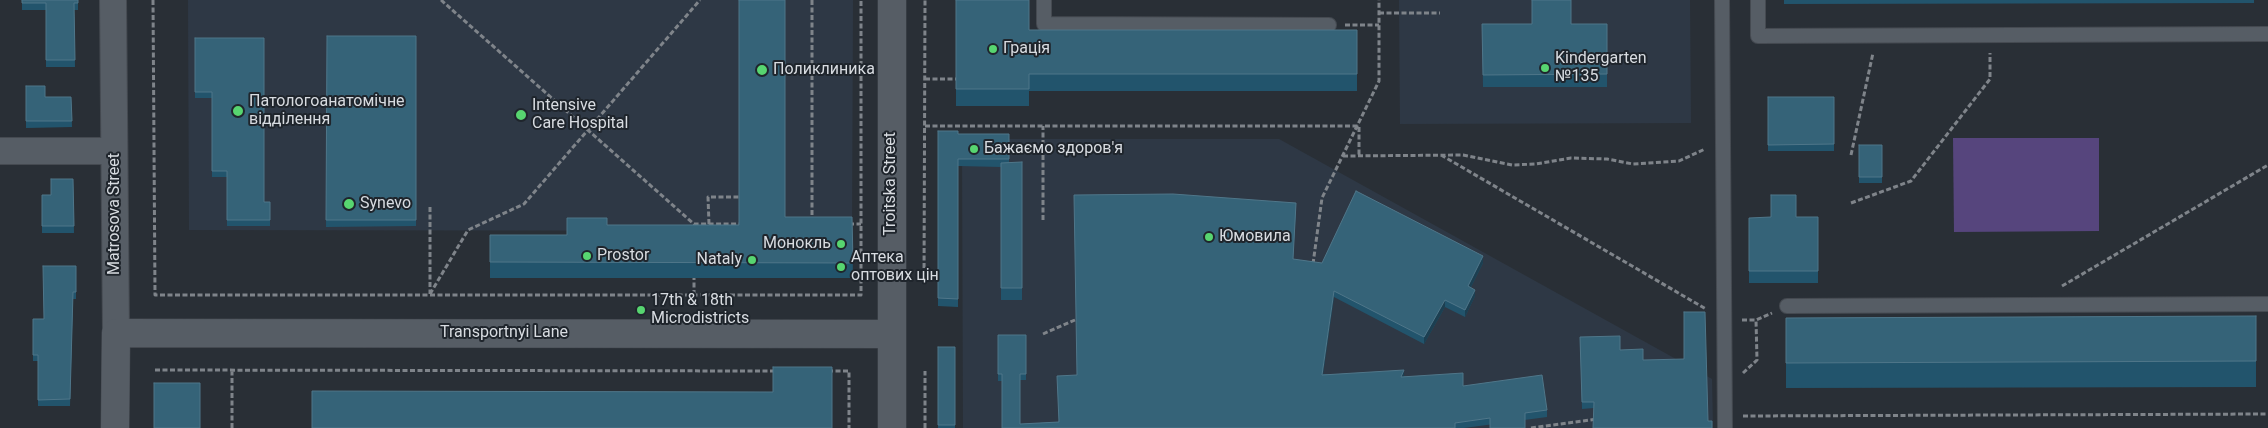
<!DOCTYPE html>
<html>
<head>
<meta charset="utf-8">
<style>
  body { margin:0 }
  canvas { display:block; background:#292f36 }
</style>
</head>
<body>
<canvas width="2268" height="428"></canvas>
<script>
const g = document.querySelector('canvas').getContext('2d');
g.lineJoin = 'round';
function fill(path, color) { g.fillStyle = color; g.fill(path, 'evenodd'); }
const poly = rows => new Path2D(rows.map(r => 'M' + r).join(''));
function stroke(path, color, width, dash) { g.strokeStyle = color; g.lineWidth = width; g.lineCap = dash ? 'butt' : 'round'; g.setLineDash(dash || []); g.stroke(path); }
function write(font, color, halo, rows, align = 'center') {
  g.font = font + ' Roboto,sans-serif'; g.lineWidth = 4; g.setLineDash([]); g.textBaseline = 'middle'; g.strokeStyle = halo; g.fillStyle = color; for (const [text, x, y, turn = 0] of rows) {
    g.save(); g.translate(x, y); g.rotate((+turn || 0) * Math.PI / 180); g.textAlign = isNaN(turn) ? turn : align; if (halo) g.strokeText(text, 0, 0); g.fillText(text, 0, 0); g.restore();
  }
}
const built = poly([
  [188,0,853,0,852,231,189,230],
  [1399,0,1690,0,1691,123,1400,124],
  [962,139,1279,139,1712,379,1713,428,963,428]
]);
const green = poly([
  [1953,138,2099,138,2099,231,1954,232]
]);
const path = poly([
  [153,0,155,295,861,295,861,0],
  [441,0,694,224,743,224],
  [812,0,812,219],
  [1379,13,1440,13],
  [1345,25,1379,25],
  [785,70,861,70],
  [925,79,956,79],
  [925,126,1359,126,1359,156],
  [1441,155,1706,309],
  [1851,155,1873,53],
  [1343,156,1463,155,1512,165,1536,164,1571,158,1607,159,1633,164,1679,161,1705,149],
  [1851,203,1911,181,1990,79,1990,53],
  [430,207,430,294],
  [1043,220,1043,126],
  [709,224,708,197,739,197],
  [849,224,861,224],
  [1313,264,1322,198,1379,81,1379,0],
  [924,283,925,0],
  [2062,286,2268,165],
  [430,294,468,230,524,204,700,0],
  [694,295,694,274],
  [1742,320,1756,320,1772,313],
  [1043,334,1075,320],
  [155,370,777,371],
  [828,371,849,371,849,428],
  [1743,373,1757,360,1756,320],
  [1743,416,2268,414],
  [232,428,232,370],
  [925,428,925,371],
  [1531,428,1597,419]
]);
const lane = poly([
  [1044,0,1044,24,1329,25],
  [1722,0,1725,428],
  [1758,0,1758,36,2268,34],
  [1787,306,2268,304]
]);
const street = poly([
  [113,0,116,333],
  [0,151,114,151]
]);
const secondary = poly([
  [115,428,116,333,891,334],
  [892,428,892,0]
]);
const wall = poly([
  [22,0,78,0,78,10,74,10,75,67,46,67,46,10,22,10],
  [956,0,1029,30,1357,30,1357,91,1029,91,1029,106,956,106],
  [1784,0,2254,0,2254,3,1784,4],
  [1482,24,1607,24,1607,87,1483,87],
  [327,36,416,36,416,226,326,227],
  [195,38,264,202,270,202,270,226,227,226,227,177,212,177,212,98,195,98],
  [26,86,45,97,71,97,72,127,26,128],
  [1768,97,1834,97,1834,151,1768,151],
  [938,131,958,134,1009,134,1009,163,1022,162,1022,300,1001,300,1001,167,958,166,958,307,938,306],
  [1859,145,1882,145,1882,183,1859,183],
  [73,179,74,233,42,233,42,195,51,195],
  [1296,209,1293,259,1322,263,1483,263,1471,287,1475,296,1465,317,1445,307,1424,344,1334,297,1323,374,1404,376,1463,386,1547,410,1547,417,1464,428,1002,428,1002,381,998,381,998,335,1026,335,1026,380,1020,380,1020,424,1058,422,1077,375],
  [785,217,852,217,853,278,490,278,490,235,567,235,607,225,739,225],
  [1818,217,1818,283,1749,283,1749,218],
  [76,266,76,299,73,299,70,406,38,406,38,361,33,361,33,319,44,319],
  [2256,316,2256,387,1786,388,1786,318],
  [1580,337,1620,350,1643,360,1708,421,1594,408,1582,409],
  [938,347,955,347,955,428,938,428]
]);
const shadedWall = poly([
  [1483,256,1483,263,1468,293,1468,286],
  [1475,290,1475,296,1465,317,1465,310],
  [1334,291,1334,297,1322,381,1322,375],
  [1445,300,1445,307,1424,344,1424,337],
  [1404,370,1404,377,1401,377]
]);
const building = poly([
  [22,0,78,0,78,3,74,3,75,60,46,60,46,3,22,3,22,0],
  [739,0,785,0,785,217,852,217,853,263,490,262,490,235,567,235,567,218,607,218,607,225,739,225,739,0],
  [956,0,1029,0,1029,30,1357,30,1357,74,1029,74,1029,89,956,89,956,0],
  [1532,0,1571,0,1571,24,1607,24,1607,74,1483,75,1482,24,1532,24,1532,0],
  [327,36,416,36,416,220,326,220,327,36],
  [195,38,264,38,264,202,270,202,270,220,227,220,227,171,212,171,212,92,195,92,195,38],
  [26,86,45,86,45,97,71,97,72,121,26,121,26,86],
  [1768,97,1834,97,1834,144,1768,145,1768,97],
  [938,131,958,131,958,134,1009,134,1009,159,958,159,958,299,938,298,938,131],
  [1859,145,1882,145,1882,177,1859,177,1859,145],
  [1022,162,1022,288,1001,288,1001,163,1022,162],
  [51,179,73,179,74,226,42,226,42,195,51,195,51,179],
  [1356,191,1483,256,1468,286,1475,290,1465,310,1445,300,1424,337,1334,291,1322,375,1404,370,1401,377,1463,373,1463,386,1542,375,1547,410,1525,413,1525,428,1490,428,1490,418,1455,423,1455,428,1002,428,1002,374,998,374,998,335,1026,335,1026,374,1020,374,1020,424,1059,422,1057,376,1077,375,1074,195,1173,194,1296,203,1293,259,1322,263,1356,191],
  [1771,195,1796,195,1796,217,1818,217,1818,271,1749,271,1749,218,1771,217,1771,195],
  [43,266,76,266,76,292,73,292,70,399,38,400,38,355,33,355,33,319,44,319,43,266],
  [1684,312,1705,312,1708,421,1712,421,1712,428,1593,428,1594,402,1582,402,1580,337,1620,336,1620,350,1643,349,1643,360,1684,359,1684,312],
  [2256,316,2256,361,1786,363,1786,318,2256,316],
  [938,347,955,347,955,425,938,425,938,347],
  [773,367,832,367,832,428,312,428,312,391,773,392,773,367],
  [154,383,200,383,200,428,154,428,154,383]
]);
const markers = [
  [993,49,5,"#57d570"],
  [1545,68,5,"#57d570"],
  [762,70,6,"#57d570"],
  [238,111,6,"#57d570"],
  [521,115,6,"#57d570"],
  [974,149,5,"#57d570"],
  [349,204,6,"#57d570"],
  [1209,237,5,"#57d570"],
  [841,244,5,"#57d570"],
  [587,256,5,"#57d570"],
  [752,260,5,"#57d570"],
  [841,267,5,"#57d570"],
  [641,310,5,"#57d570"]
];
const poiNames = [
  ["Грація",1003,49],
  ["Kindergarten",1555,59],
  ["№135",1555,77],
  ["Поликлиника",773,70],
  ["Патологоанатомічне",249,102],
  ["відділення",249,120],
  ["Intensive",532,106],
  ["Care Hospital",532,124],
  ["Бажаємо здоров'я",984,149],
  ["Synevo",360,204],
  ["Юмовила",1219,237],
  ["Монокль",831,244,"right"],
  ["Prostor",597,256],
  ["Аптека",851,258],
  ["оптових цін",851,276],
  ["Nataly",742,260,"right"],
  ["17th & 18th",651,301],
  ["Microdistricts",651,319]
];
const streetNames = [
  ["Troitska Street",891,184,-90],
  ["Matrosova Street",115,214,-90],
  ["Transportnyi Lane",504,333]
];
fill(built, '#2e3845');
fill(green, '#56457d');
stroke(lane, '#454a51', 16);
stroke(street, '#454a51', 28);
stroke(secondary, '#454a51', 29);
stroke(path, '#7f848a', 3, [5, 2.5]);
stroke(lane, '#565d65', 14);
stroke(street, '#565d65', 26);
stroke(secondary, '#565d65', 28);
fill(wall, '#22546c');
fill(shadedWall, '#1c3f51');
fill(building, '#356378');
stroke(building, '#4f7689', 1);
for (const [x, y, r, color] of markers) { const dot = new Path2D(); dot.arc(x, y, r, 0, 2 * Math.PI); g.fillStyle = color; g.fill(dot); stroke(dot, '#1f252c', 2); }
write('16px', '#d8dce1', '#1f252c', poiNames, 'left');
write('16px', '#d8dce1', '#1f252c', streetNames);
</script>
</body>
</html>
